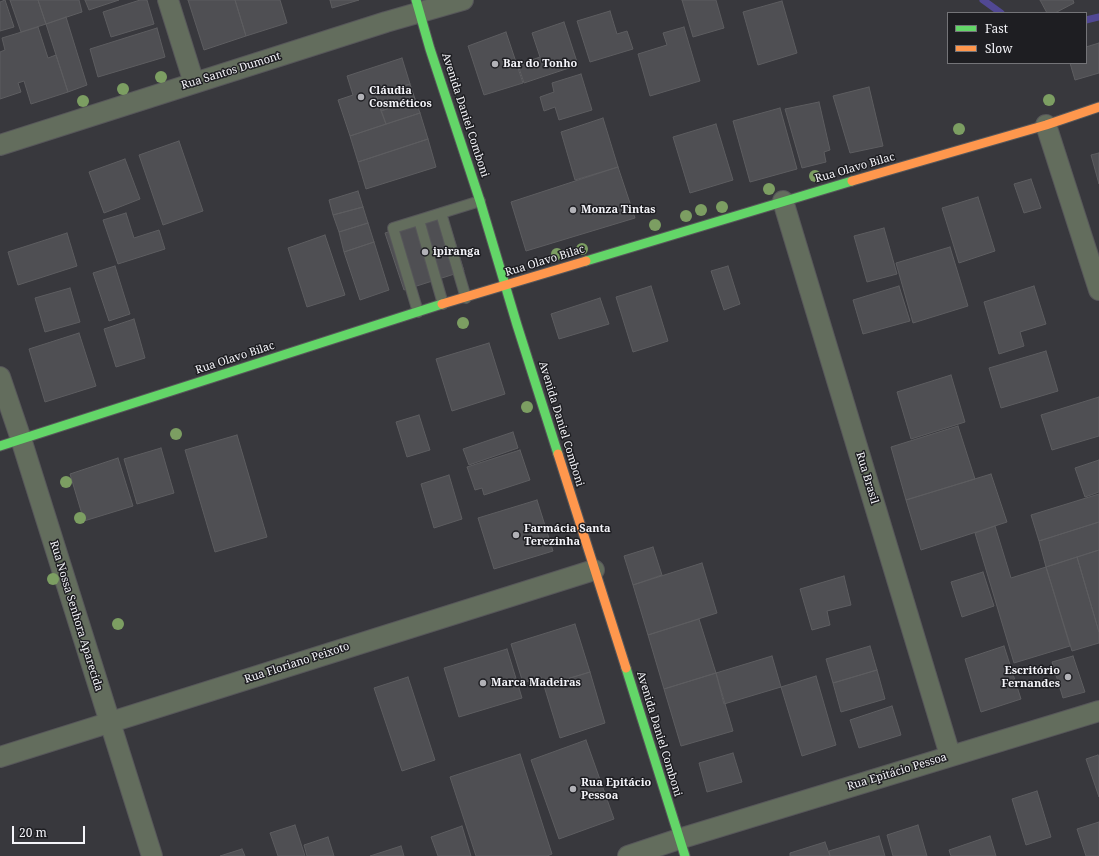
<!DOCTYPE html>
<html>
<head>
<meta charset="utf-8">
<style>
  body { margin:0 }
  #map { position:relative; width:1099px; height:856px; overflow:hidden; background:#38383d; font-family:"Noto Serif",serif }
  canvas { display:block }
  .legend { position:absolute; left:947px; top:12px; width:140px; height:52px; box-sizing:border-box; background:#1e1e22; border:1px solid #747478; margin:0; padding:5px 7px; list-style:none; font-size:12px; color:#f4f4f9 }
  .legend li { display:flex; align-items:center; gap:8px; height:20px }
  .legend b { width:20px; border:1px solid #747478 }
  .scale { position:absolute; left:12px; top:826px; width:73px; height:18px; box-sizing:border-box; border:2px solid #f4f4f9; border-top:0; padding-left:5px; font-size:12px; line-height:14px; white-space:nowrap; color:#f4f4f9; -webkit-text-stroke:3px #1e1e22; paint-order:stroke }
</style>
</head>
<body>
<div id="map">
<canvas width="1099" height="856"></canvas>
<ul class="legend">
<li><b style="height:5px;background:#63d668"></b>Fast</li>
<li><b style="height:5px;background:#ff974d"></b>Slow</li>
</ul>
<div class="scale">20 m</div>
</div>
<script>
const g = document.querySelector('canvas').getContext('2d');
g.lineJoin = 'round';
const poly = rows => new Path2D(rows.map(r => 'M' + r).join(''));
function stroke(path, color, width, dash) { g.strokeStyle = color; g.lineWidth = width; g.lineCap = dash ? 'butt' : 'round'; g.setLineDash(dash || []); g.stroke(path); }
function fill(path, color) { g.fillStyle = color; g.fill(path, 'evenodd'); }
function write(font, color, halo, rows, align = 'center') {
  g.font = font + ' "Noto Serif",serif'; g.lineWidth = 3; g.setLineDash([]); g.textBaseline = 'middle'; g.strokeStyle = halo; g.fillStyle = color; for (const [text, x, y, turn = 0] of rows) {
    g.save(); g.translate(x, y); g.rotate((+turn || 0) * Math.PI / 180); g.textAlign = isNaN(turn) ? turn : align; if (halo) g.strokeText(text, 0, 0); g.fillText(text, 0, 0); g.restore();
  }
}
const stream = poly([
  [983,0,1001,13],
  [1086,20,1099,17]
]);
const building = poly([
  [5,0,14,27,0,31,0,2,5,0],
  [10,0,38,0,46,24,21,32,10,0],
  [38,0,79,0,82,12,46,24,38,0],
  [85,0,119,0,89,10,85,0],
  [140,0,147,0,154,24,111,37,103,12,140,0],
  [188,0,235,0,246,36,204,50,188,0],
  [235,0,280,0,287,23,246,36,235,0],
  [330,0,359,0,332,8,330,0],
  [682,0,716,0,724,28,693,37,682,0],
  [1040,0,1073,0,1074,3,1055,13,1047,13,1040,0],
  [782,1,797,53,758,65,743,12,782,1],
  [610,11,617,34,627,31,633,49,590,62,577,21,610,11],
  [66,17,87,85,68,92,46,24,66,17],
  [564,22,578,65,524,83,518,65,540,57,532,33,564,22],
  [38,27,48,58,56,55,68,92,31,104,24,81,18,83,21,92,0,99,0,52,5,50,2,38,38,27],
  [684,27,700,81,650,96,638,54,667,45,663,33,684,27],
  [157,28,165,57,98,77,90,49,157,28],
  [506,32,523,83,484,95,468,46,506,32],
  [1099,43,1099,73,1075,80,1070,63,1086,63,1086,47,1099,43],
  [402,58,410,84,376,95,386,124,350,136,338,100,353,95,347,76,402,58],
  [581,74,592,110,559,120,555,107,544,111,540,97,554,92,552,83,581,74],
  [410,84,415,99,381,111,376,95,410,84],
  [869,87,883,146,850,153,833,96,869,87],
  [415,99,420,113,386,124,381,111,415,99],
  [819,102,830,150,824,152,826,162,802,168,785,109,819,102],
  [780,108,797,169,750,182,733,121,780,108],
  [420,113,428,139,358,162,350,136,420,113],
  [603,118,618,167,575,180,561,132,603,118],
  [716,124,733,180,690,193,673,137,716,124],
  [428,139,436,167,366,189,358,162,428,139],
  [179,141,203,211,163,225,139,155,179,141],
  [1099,153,1099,184,1091,155,1099,153],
  [125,159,140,199,104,213,89,172,125,159],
  [618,167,635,218,526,251,511,202,618,167],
  [1031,179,1041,208,1024,213,1014,184,1031,179],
  [358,191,363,207,333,215,329,200,358,191],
  [978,197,995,251,959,263,942,208,978,197],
  [363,207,368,223,339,232,333,215,363,207],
  [126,213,134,238,159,230,165,249,118,264,103,220,126,213],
  [446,213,464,271,404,290,385,233,446,213],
  [368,223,374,242,344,252,339,232,368,223],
  [884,228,897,274,867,282,854,236,884,228],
  [67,233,77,266,18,285,8,252,67,233],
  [325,235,345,295,307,307,288,248,325,235],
  [374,242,389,290,360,300,344,252,374,242],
  [950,247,968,306,913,323,896,263,950,247],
  [115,266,130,314,109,321,93,273,115,266],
  [728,266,740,304,724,310,711,271,728,266],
  [651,286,668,341,633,352,616,297,651,286],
  [899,286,910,321,863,334,853,300,899,286],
  [1034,286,1046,324,1020,332,1024,346,999,354,984,302,1034,286],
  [70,288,80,322,45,332,35,298,70,288],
  [600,298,609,324,559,339,551,314,600,298],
  [134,319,145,358,116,367,104,329,134,319],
  [79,333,96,386,45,402,29,349,79,333],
  [489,343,505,394,452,411,436,359,489,343],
  [1046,351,1058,391,1001,408,989,368,1046,351],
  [951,375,965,422,911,439,897,392,951,375],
  [1099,397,1099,436,1052,450,1041,415,1099,397],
  [419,415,430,450,407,457,396,422,419,415],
  [958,426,975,479,906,500,891,447,958,426],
  [513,432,518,448,469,465,463,449,513,432],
  [237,435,267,537,215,552,185,450,237,435],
  [161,448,174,493,137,504,124,459,161,448],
  [520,450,530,480,484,495,482,488,475,490,467,467,520,450],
  [118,458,133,506,84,521,70,474,118,458],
  [1099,460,1099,492,1085,497,1075,468,1099,460],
  [991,474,1007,522,921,550,906,500,991,474],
  [449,475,462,519,434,528,421,484,449,475],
  [1099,494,1099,522,1039,541,1031,515,1099,494],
  [537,500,553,551,494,569,478,518,537,500],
  [1099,522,1099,550,1046,567,1039,541,1099,522],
  [995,526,1011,578,1046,567,1070,646,1014,663,975,533,995,526],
  [653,547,662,575,633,585,624,556,653,547],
  [1099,550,1099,632,1077,557,1099,550],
  [1077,557,1099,632,1099,643,1072,651,1046,567,1077,557],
  [702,563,717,613,648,635,633,585,702,563],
  [983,572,994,606,962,617,951,582,983,572],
  [844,576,851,605,827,611,830,625,812,630,800,589,844,576],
  [699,619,716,673,664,689,648,635,699,619],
  [575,624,590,672,544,686,541,677,523,683,511,644,575,624],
  [870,646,877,670,833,683,826,659,870,646],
  [1004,646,1021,699,981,712,965,659,1004,646],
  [507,649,522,698,459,717,444,668,507,649],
  [772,656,781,687,724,704,716,673,772,656],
  [1073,656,1085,692,1063,698,1052,662,1073,656],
  [877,670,885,699,841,712,833,683,877,670],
  [590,672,605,723,560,738,544,686,590,672],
  [716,673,733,731,681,746,664,689,716,673],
  [816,676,836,745,802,756,781,687,816,676],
  [408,677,435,760,402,771,374,688,408,677],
  [892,706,901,735,859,748,850,720,892,706],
  [586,740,614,819,559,839,531,760,586,740],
  [733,753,742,782,707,792,699,763,733,753],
  [520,754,552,854,547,856,476,856,450,777,520,754],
  [1098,755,1099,757,1099,797,1086,759,1098,755],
  [1037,791,1051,837,1026,845,1012,799,1037,791],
  [1099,822,1099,856,1086,856,1077,829,1099,822],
  [295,825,305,856,278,856,270,833,295,825],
  [918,825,927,856,893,856,887,835,918,825],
  [462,826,471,856,438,856,431,837,462,826],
  [879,836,885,856,830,856,829,851,879,836],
  [990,836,996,856,951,856,949,850,990,836],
  [328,837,334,856,307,856,304,845,328,837],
  [825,842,830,856,790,856,790,853,825,842],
  [401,846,404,856,370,856,401,846],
  [242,849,245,856,220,856,242,849]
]);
const lane = poly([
  [441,213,466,298],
  [443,304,419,220,480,201],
  [418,312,393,228,419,220]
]);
const street = poly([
  [168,0,194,83],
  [1046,125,1099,290],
  [0,145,386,22,463,0],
  [783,201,950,755],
  [0,377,21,439,152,856],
  [0,757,594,570],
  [628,856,679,839,1099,711]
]);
const fast = poly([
  [416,0,430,49,480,201,517,325,558,454],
  [586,261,852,181],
  [0,446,442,304],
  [626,668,685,856]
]);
const slow = poly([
  [852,181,1046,125,1099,107],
  [442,304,586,261],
  [558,454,626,668]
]);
const trees = [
  [161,77],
  [123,89],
  [1049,100],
  [83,101],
  [959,129],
  [815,176],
  [769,189],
  [722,207],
  [701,210],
  [686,216],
  [655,225],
  [582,249],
  [557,254],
  [463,323],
  [527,407],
  [176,434],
  [66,482],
  [80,518],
  [53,579],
  [118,624]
];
const markers = [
  [495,64,4,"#b2b2b7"],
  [361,97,4,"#b2b2b7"],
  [573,210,4,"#b2b2b7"],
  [425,252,4,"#b2b2b7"],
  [516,535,4,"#b2b2b7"],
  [1068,677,4,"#b2b2b7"],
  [483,683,4,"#b2b2b7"],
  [573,789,4,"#b2b2b7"]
];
const poiNames = [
  ["Bar do Tonho",503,64],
  ["Cláudia",369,91],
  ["Cosméticos",369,104],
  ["Monza Tintas",581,210],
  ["ipiranga",433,252],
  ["Farmácia Santa",524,529],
  ["Terezinha",524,542],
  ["Escritório",1060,671,"right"],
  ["Fernandes",1060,684,"right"],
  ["Marca Madeiras",491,683],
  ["Rua Epitácio",581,783],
  ["Pessoa",581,796]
];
const streetNames = [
  ["Rua Santos Dumont",231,71,-17],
  ["Avenida Daniel Comboni",465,115,72],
  ["Rua Olavo Bilac",855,168,-16],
  ["Rua Olavo Bilac",545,261,-17],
  ["Rua Olavo Bilac",235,358,-18],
  ["Avenida Daniel Comboni",561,424,73],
  ["Rua Brasil",867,478,73],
  ["Rua Nossa Senhora Aparecida",76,616,73],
  ["Rua Floriano Peixoto",297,663,-18],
  ["Avenida Daniel Comboni",659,734,73],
  ["Rua Epitácio Pessoa",897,772,-17]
];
stroke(stream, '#514893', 7);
fill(building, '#4f4f53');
stroke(building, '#5d5d60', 1);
stroke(lane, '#57575a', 12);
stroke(street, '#57575a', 22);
stroke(fast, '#57575a', 11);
stroke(slow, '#57575a', 11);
stroke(lane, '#636d5d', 10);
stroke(street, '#636d5d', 20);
stroke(fast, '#63d668', 9);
stroke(slow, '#ff974d', 9);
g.fillStyle = '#7c9e62';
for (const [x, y] of trees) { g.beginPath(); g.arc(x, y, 6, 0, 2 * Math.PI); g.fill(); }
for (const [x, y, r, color] of markers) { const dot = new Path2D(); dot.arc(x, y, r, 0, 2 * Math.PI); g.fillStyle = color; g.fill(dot); stroke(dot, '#1e1e22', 1.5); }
write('bold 11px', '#f4f4f9', '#1e1e22', poiNames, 'left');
write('11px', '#f4f4f9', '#1e1e22', streetNames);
</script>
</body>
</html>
